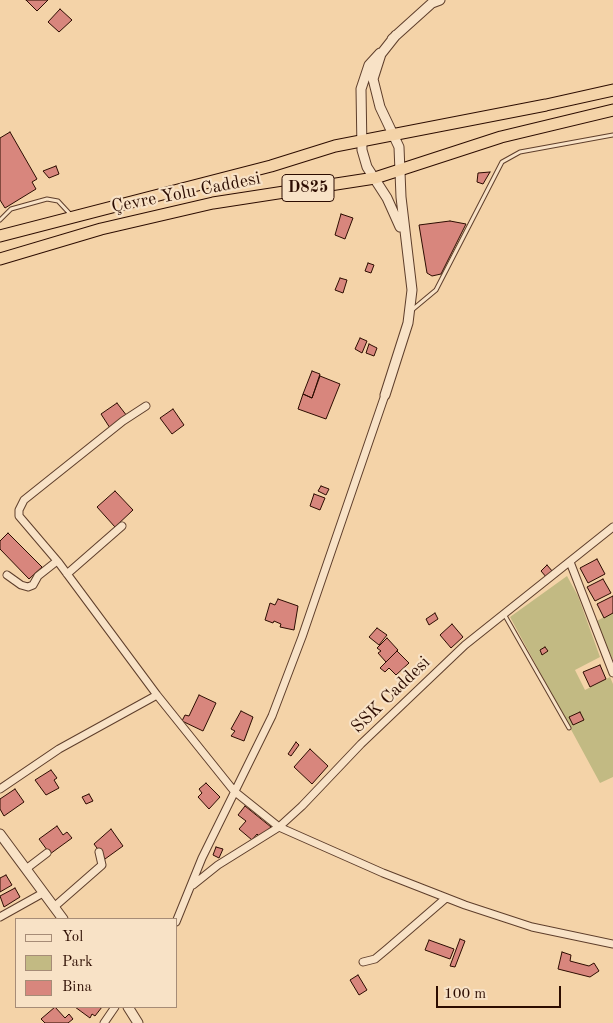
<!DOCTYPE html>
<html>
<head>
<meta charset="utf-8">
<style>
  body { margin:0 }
  #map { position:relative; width:613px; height:1023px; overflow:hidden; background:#f4d3a8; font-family:"Old Standard TT",serif }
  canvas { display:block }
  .legend { position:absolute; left:15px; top:918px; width:162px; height:90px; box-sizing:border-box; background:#f8e2c6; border:1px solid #a68c77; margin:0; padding:6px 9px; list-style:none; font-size:15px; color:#2c0c01 }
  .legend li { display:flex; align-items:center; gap:10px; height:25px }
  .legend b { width:25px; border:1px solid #a68c77 }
  .scale { position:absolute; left:436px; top:986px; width:125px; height:22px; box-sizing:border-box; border:2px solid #2c0c01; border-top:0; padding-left:6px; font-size:15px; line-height:18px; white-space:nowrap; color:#2c0c01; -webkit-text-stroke:4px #f8e2c6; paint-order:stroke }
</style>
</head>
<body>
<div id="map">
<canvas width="613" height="1023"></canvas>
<ul class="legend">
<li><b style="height:6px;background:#f8e2c6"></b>Yol</li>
<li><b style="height:14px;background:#c2ba83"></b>Park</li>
<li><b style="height:14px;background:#d8867d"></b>Bina</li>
</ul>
<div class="scale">100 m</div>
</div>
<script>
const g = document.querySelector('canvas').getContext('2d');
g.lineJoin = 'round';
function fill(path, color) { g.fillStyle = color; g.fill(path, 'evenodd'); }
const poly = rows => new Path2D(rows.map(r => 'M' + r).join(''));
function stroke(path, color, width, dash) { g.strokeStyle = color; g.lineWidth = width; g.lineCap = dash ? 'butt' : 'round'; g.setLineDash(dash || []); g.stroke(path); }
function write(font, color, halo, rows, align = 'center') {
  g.font = font + ' "Old Standard TT",serif'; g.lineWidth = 4.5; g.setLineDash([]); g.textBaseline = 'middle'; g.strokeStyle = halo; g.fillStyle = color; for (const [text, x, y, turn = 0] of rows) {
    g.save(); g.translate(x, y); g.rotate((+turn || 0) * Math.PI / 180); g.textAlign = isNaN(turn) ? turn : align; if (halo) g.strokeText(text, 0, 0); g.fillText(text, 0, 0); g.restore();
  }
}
const green = poly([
  [567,576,578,596,600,657,575,670,585,690,610,677,613,684,613,777,600,783,510,617],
  [613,612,613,660,595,622]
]);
const building = poly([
  [26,0,48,0,37,11,26,0],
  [60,9,72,20,59,32,48,22,60,9],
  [10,132,37,179,32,182,36,189,5,208,0,200,0,138,10,132],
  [56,166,59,174,49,178,43,171,56,166],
  [490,172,483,184,477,182,478,173,490,172],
  [341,214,353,218,345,239,335,235,341,214],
  [450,221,466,224,441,274,432,276,427,273,419,225,450,221],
  [368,263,374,265,371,273,365,271,368,263],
  [340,278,347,280,343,293,335,290,340,278],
  [360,338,367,341,362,353,355,349,360,338],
  [369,344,377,348,374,356,366,353,369,344],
  [312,371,320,374,312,398,303,394,312,371],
  [320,376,340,384,326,419,298,409,303,394,312,398,320,376],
  [117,403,127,416,110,428,101,414,117,403],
  [173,409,184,425,172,434,160,418,173,409],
  [321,486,329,489,326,495,318,491,321,486],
  [115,491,133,510,115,527,97,507,115,491],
  [314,494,325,498,320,510,310,506,314,494],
  [8,533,42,567,29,579,0,549,0,541,8,533],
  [597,559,605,574,588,583,580,568,597,559],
  [547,565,553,572,547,578,541,571,547,565],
  [603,579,611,593,595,601,587,587,603,579],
  [613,596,613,613,604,618,597,604,613,596],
  [278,599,298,606,294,630,280,627,281,624,274,621,273,623,265,620,270,603,275,605,278,599],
  [435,613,438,619,429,625,426,619,435,613],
  [452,624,463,637,451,648,440,635,452,624],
  [377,628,387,635,379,645,369,637,377,628],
  [387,638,398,650,386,662,378,653,381,651,377,648,387,638],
  [545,647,548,651,542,655,540,650,545,647],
  [397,651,409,663,396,675,389,668,385,672,380,668,397,651],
  [600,665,606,679,590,687,583,672,600,665],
  [199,695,216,703,203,731,182,721,185,715,189,716,199,695],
  [241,711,253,717,244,741,231,736,235,731,231,729,241,711],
  [580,712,584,720,573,725,569,717,580,712],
  [296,742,299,745,291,756,288,754,296,742],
  [310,749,328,766,312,784,294,767,310,749],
  [51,770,57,778,54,780,59,788,46,795,35,780,51,770],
  [206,783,220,797,209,809,198,797,202,793,199,789,206,783],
  [15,789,24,802,4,816,0,809,0,799,15,789],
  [89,794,93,801,86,804,82,797,89,794],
  [245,806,271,827,260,837,257,834,252,840,239,829,246,821,238,815,245,806],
  [57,826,63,835,67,832,72,838,50,854,39,839,57,826],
  [111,829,123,846,105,859,94,844,111,829],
  [216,847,223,849,219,858,213,855,216,847],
  [6,875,12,885,0,892,0,878,6,875],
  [15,888,20,897,4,907,0,896,15,888],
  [460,939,465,941,455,967,450,966,460,939],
  [429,940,454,949,450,959,425,950,429,940],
  [562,952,571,955,570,961,589,966,594,963,599,971,590,977,558,969,562,952],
  [358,975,367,990,359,995,350,980,358,975],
  [55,1007,65,1018,69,1014,73,1019,68,1023,45,1023,41,1019,55,1007],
  [75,1007,102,1007,95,1016,92,1014,90,1018,75,1007]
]);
const service = poly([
  [0,220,11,209,47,199,58,201,71,215],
  [412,310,436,290,502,162,520,152,613,135],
  [504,614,569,728]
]);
const minor = poly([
  [146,406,123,421,24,500,19,510,19,516,59,563,157,695,234,791,279,827,383,873,465,905,532,927,613,944],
  [570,562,613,673],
  [67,574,122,526],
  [7,575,21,585,28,587,33,585,38,576,57,561],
  [0,789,59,749,157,695],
  [26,869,47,853],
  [193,885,218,865,279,827,302,806,361,744,465,645,613,527],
  [54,907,102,865,99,852],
  [0,917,43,893],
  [176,922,202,858,272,716,302,637,385,395],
  [363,962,375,959,387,949,446,898],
  [104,1023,115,1007]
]);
const tertiary = poly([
  [392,39,432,3,440,0],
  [380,53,369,65,361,89,362,150,367,167,387,198,400,227],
  [385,395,408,323,412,290,401,197,399,147,380,107,373,79,381,54,396,35],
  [0,834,63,919],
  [128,1007,138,1023]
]);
const trunk = poly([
  [0,236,271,166,335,146,546,105,613,90],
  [0,259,101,229,213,203,375,178,501,137,613,110]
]);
const shields = [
  [308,188,52]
];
const shieldNames = [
  ["D825",308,188]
];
const streetNames = [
  ["Çevre Yolu Caddesi",186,193,-11],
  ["SSK Caddesi",391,695,-44]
];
fill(green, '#c2ba83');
fill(building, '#d8867d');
stroke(building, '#2c0c01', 1);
stroke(service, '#5e3e2b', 5);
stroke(minor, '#5e3e2b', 9);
stroke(tertiary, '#5e3e2b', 11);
stroke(trunk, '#2c0c01', 13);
stroke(service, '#f8e2c6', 3);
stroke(minor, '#f8e2c6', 7);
stroke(tertiary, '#f8e2c6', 9);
stroke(trunk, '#f4d3a8', 11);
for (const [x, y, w] of shields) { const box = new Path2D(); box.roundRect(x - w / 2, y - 13.5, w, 27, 4); g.fillStyle = '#f8e2c6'; g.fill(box); stroke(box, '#2c0c01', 1); }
write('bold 16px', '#2c0c01', null, shieldNames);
write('18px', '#2c0c01', '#f8e2c6', streetNames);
</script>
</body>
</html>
